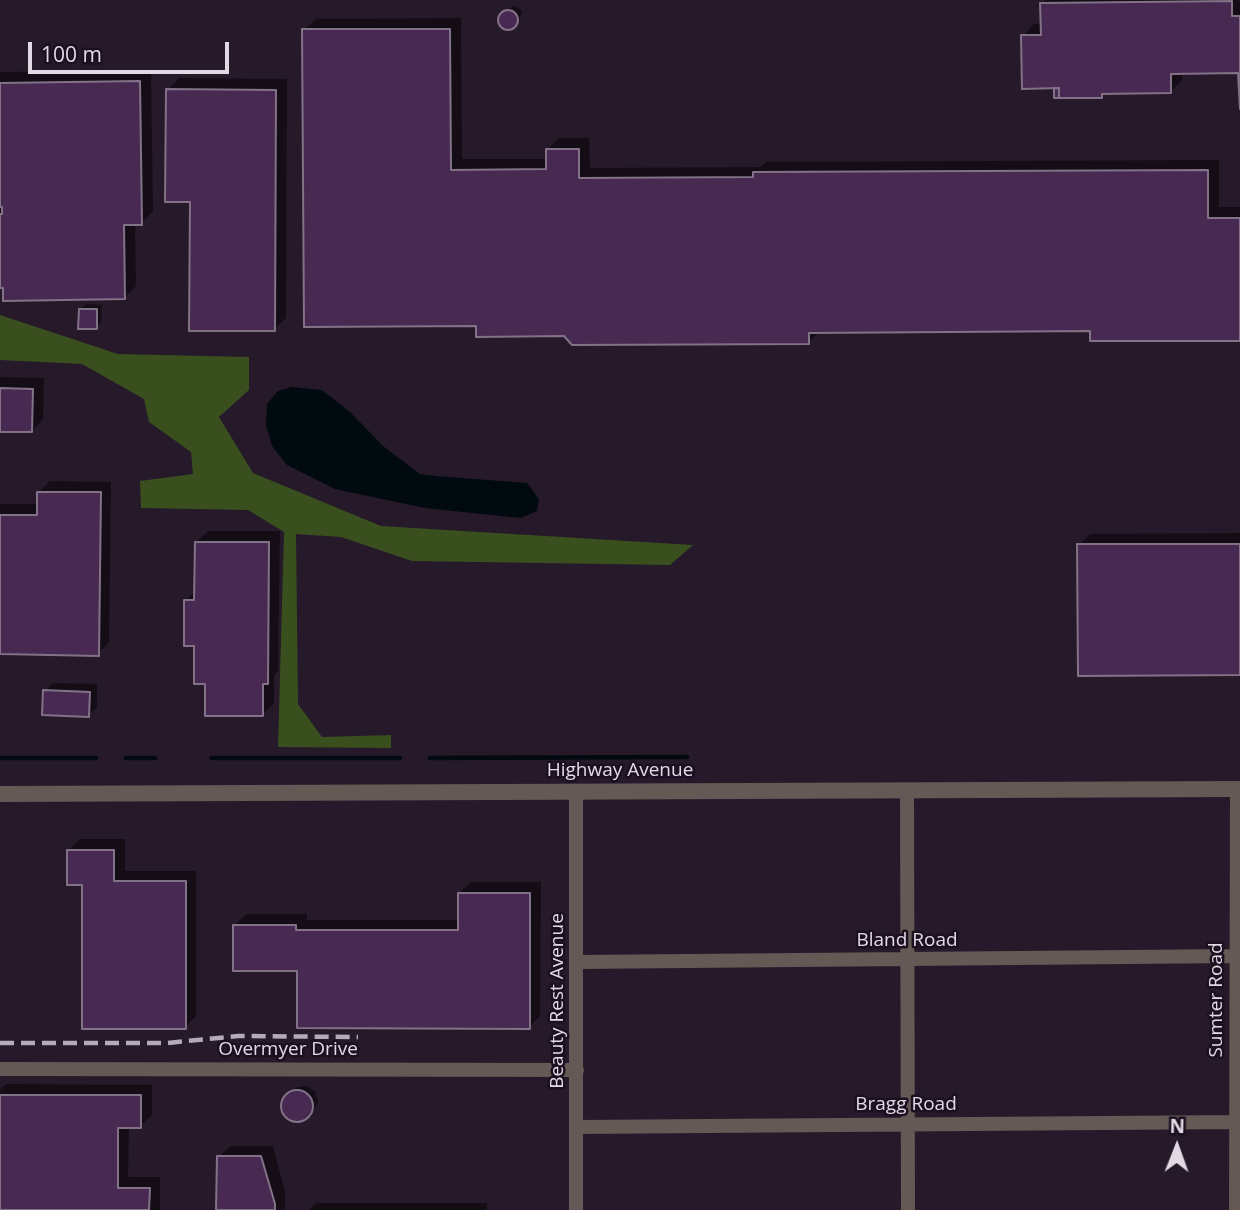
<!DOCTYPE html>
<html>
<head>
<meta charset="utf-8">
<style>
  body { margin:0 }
  #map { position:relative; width:1240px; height:1210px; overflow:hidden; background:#26192a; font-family:"Open Sans",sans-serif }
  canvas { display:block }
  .north { position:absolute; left:1142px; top:1112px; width:70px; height:70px; -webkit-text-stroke:5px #1c1020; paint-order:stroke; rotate:1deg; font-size:19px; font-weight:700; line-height:28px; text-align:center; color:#e1d9e4 }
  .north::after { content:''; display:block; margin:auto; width:24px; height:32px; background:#e1d9e4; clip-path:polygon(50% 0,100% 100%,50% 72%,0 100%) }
  .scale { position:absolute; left:28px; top:42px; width:201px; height:32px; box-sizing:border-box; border:4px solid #e1d9e4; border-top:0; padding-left:9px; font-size:21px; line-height:24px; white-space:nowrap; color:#e1d9e4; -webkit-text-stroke:5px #1c1020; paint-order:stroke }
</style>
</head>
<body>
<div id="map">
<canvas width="1240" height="1210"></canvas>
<div class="north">N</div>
<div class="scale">100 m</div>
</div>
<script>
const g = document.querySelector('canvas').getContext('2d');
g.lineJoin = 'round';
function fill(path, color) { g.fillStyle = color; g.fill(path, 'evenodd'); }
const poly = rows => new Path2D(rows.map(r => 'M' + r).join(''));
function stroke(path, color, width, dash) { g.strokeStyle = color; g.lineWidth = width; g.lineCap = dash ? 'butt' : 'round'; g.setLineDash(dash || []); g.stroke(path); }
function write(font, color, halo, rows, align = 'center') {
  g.font = font + ' "Open Sans",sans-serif'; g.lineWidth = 5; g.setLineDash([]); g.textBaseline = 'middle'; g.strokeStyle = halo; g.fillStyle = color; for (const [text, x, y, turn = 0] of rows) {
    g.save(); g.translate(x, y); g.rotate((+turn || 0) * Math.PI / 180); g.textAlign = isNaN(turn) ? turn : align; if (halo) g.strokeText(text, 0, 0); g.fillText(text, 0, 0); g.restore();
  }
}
const forest = poly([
  [0,315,118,354,249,357,249,390,219,417,253,473,381,526,693,545,670,565,412,561,341,537,296,534,298,704,322,737,391,735,391,748,278,747,284,532,248,510,141,508,140,481,193,474,191,452,149,422,144,399,82,364,0,360]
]);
const water = poly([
  [292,387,322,390,351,413,383,446,420,474,436,476,527,483,539,499,537,511,521,518,425,508,335,489,287,465,272,446,266,425,267,404,278,391]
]);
const shadow = poly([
  [1046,0,1240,0,1240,71,1182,72,1182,80,1171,91,1105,92,1102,96,1056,87,1023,36,1034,24,1043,24,1042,4],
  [513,6,519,8,522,12,519,21,513,27,508,29,502,27,499,20,501,15],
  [461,18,462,159,548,159,548,149,559,138,589,138,590,168,761,167,766,162,1219,160,1219,207,1240,207,1240,339,1092,329,820,331,809,342,564,334,478,324,304,30,316,19],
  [151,70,153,211,142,223,135,223,136,286,125,297,0,286,0,72],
  [179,78,287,79,286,318,274,329,192,201,168,90],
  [86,304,102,305,101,322,96,327,80,310],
  [0,377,44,378,43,419,32,431,0,430],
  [50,481,111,482,109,642,98,654,0,653,0,504,38,504,38,493],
  [208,531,280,531,278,671,274,676,274,703,262,715,207,682,186,601,196,590,196,542],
  [1240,533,1240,673,1079,545,1090,534],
  [53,683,97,684,97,707,88,715,45,691],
  [80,839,125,839,125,871,196,871,196,1016,185,1027,83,883,69,850],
  [471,882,541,882,540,1016,529,1027,299,969,235,925,246,914,307,914,307,920,460,920,459,893],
  [6,1084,152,1085,152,1115,140,1126,129,1126,128,1177,160,1177,160,1210,0,1210,0,1090],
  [306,1086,315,1091,318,1100,317,1105,305,1118,301,1120,292,1119,288,1117,283,1109,284,1101,297,1087],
  [230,1146,273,1146,285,1192,285,1210,218,1210,219,1157],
  [316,1203,487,1203,487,1210,309,1210]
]);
const stream = poly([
  [0,758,96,758],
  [126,758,155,758],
  [212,758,400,758],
  [430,758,687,757]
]);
const building = poly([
  [1232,1,1232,16,1240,16,1240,109,1238,73,1171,74,1171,93,1102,94,1102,98,1059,98,1059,88,1022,89,1021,35,1041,35,1040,3,1232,1],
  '498 20a10 10 0 1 1 20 0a10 10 0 1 1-20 0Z',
  [302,29,450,29,451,170,546,169,546,149,579,149,579,178,753,177,753,172,1208,170,1208,218,1240,218,1240,341,1090,341,1090,331,809,333,809,344,572,345,564,336,476,337,476,326,304,327,302,29],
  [140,81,142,225,124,225,125,299,3,301,3,288,0,288,0,214,2,214,2,207,0,207,0,83,140,81],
  [1054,88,1059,88,1059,98,1054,98,1054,88],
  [166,89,276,90,275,331,189,331,190,202,165,202,166,89],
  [79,309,97,309,97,329,78,329,79,309],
  [0,388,33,389,32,432,0,432,0,388],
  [37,492,101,492,99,656,0,654,0,515,37,515,37,492],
  [195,542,269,542,268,684,263,684,263,716,205,716,205,684,194,684,194,646,184,646,184,600,194,600,195,542],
  [1077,544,1240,544,1240,675,1078,676,1077,544],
  [43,690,90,692,89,717,42,715,43,690],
  [67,850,114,850,114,881,186,881,186,1029,82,1029,82,885,67,885,67,850],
  [458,893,530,893,530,1029,297,1028,297,971,233,971,233,925,296,925,296,930,458,930,458,893],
  '281 1106a16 16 0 1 1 32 0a16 16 0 1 1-32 0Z',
  [0,1095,141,1095,141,1128,118,1128,118,1188,150,1188,149,1210,0,1210,0,1095],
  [217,1156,261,1156,275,1204,275,1210,216,1210,217,1156]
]);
const minor = poly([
  [907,790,908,1210],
  [576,792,576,1210],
  [578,962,1237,956],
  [0,1069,577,1070],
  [577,1127,1236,1122],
  [1236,1210,1237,789]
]);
const tertiary = poly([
  [0,794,1240,789]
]);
const rail = poly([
  [0,1043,167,1043,238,1036,358,1037]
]);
const streetNames = [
  ["Highway Avenue",620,771],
  ["Bland Road",907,941],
  ["Sumter Road",1217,1000,-90],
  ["Beauty Rest Avenue",558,1001,-90],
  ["Overmyer Drive",288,1050],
  ["Bragg Road",906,1105]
];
fill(forest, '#394f1e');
fill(water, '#000a0f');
fill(shadow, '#0007');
stroke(stream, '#000a0f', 4.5);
fill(building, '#482952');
stroke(building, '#827287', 2);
stroke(minor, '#645955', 14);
stroke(tertiary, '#645955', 16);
stroke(rail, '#b5abb8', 4.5, [14, 7]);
write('19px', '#e1d9e4', '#1c1020', streetNames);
</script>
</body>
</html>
